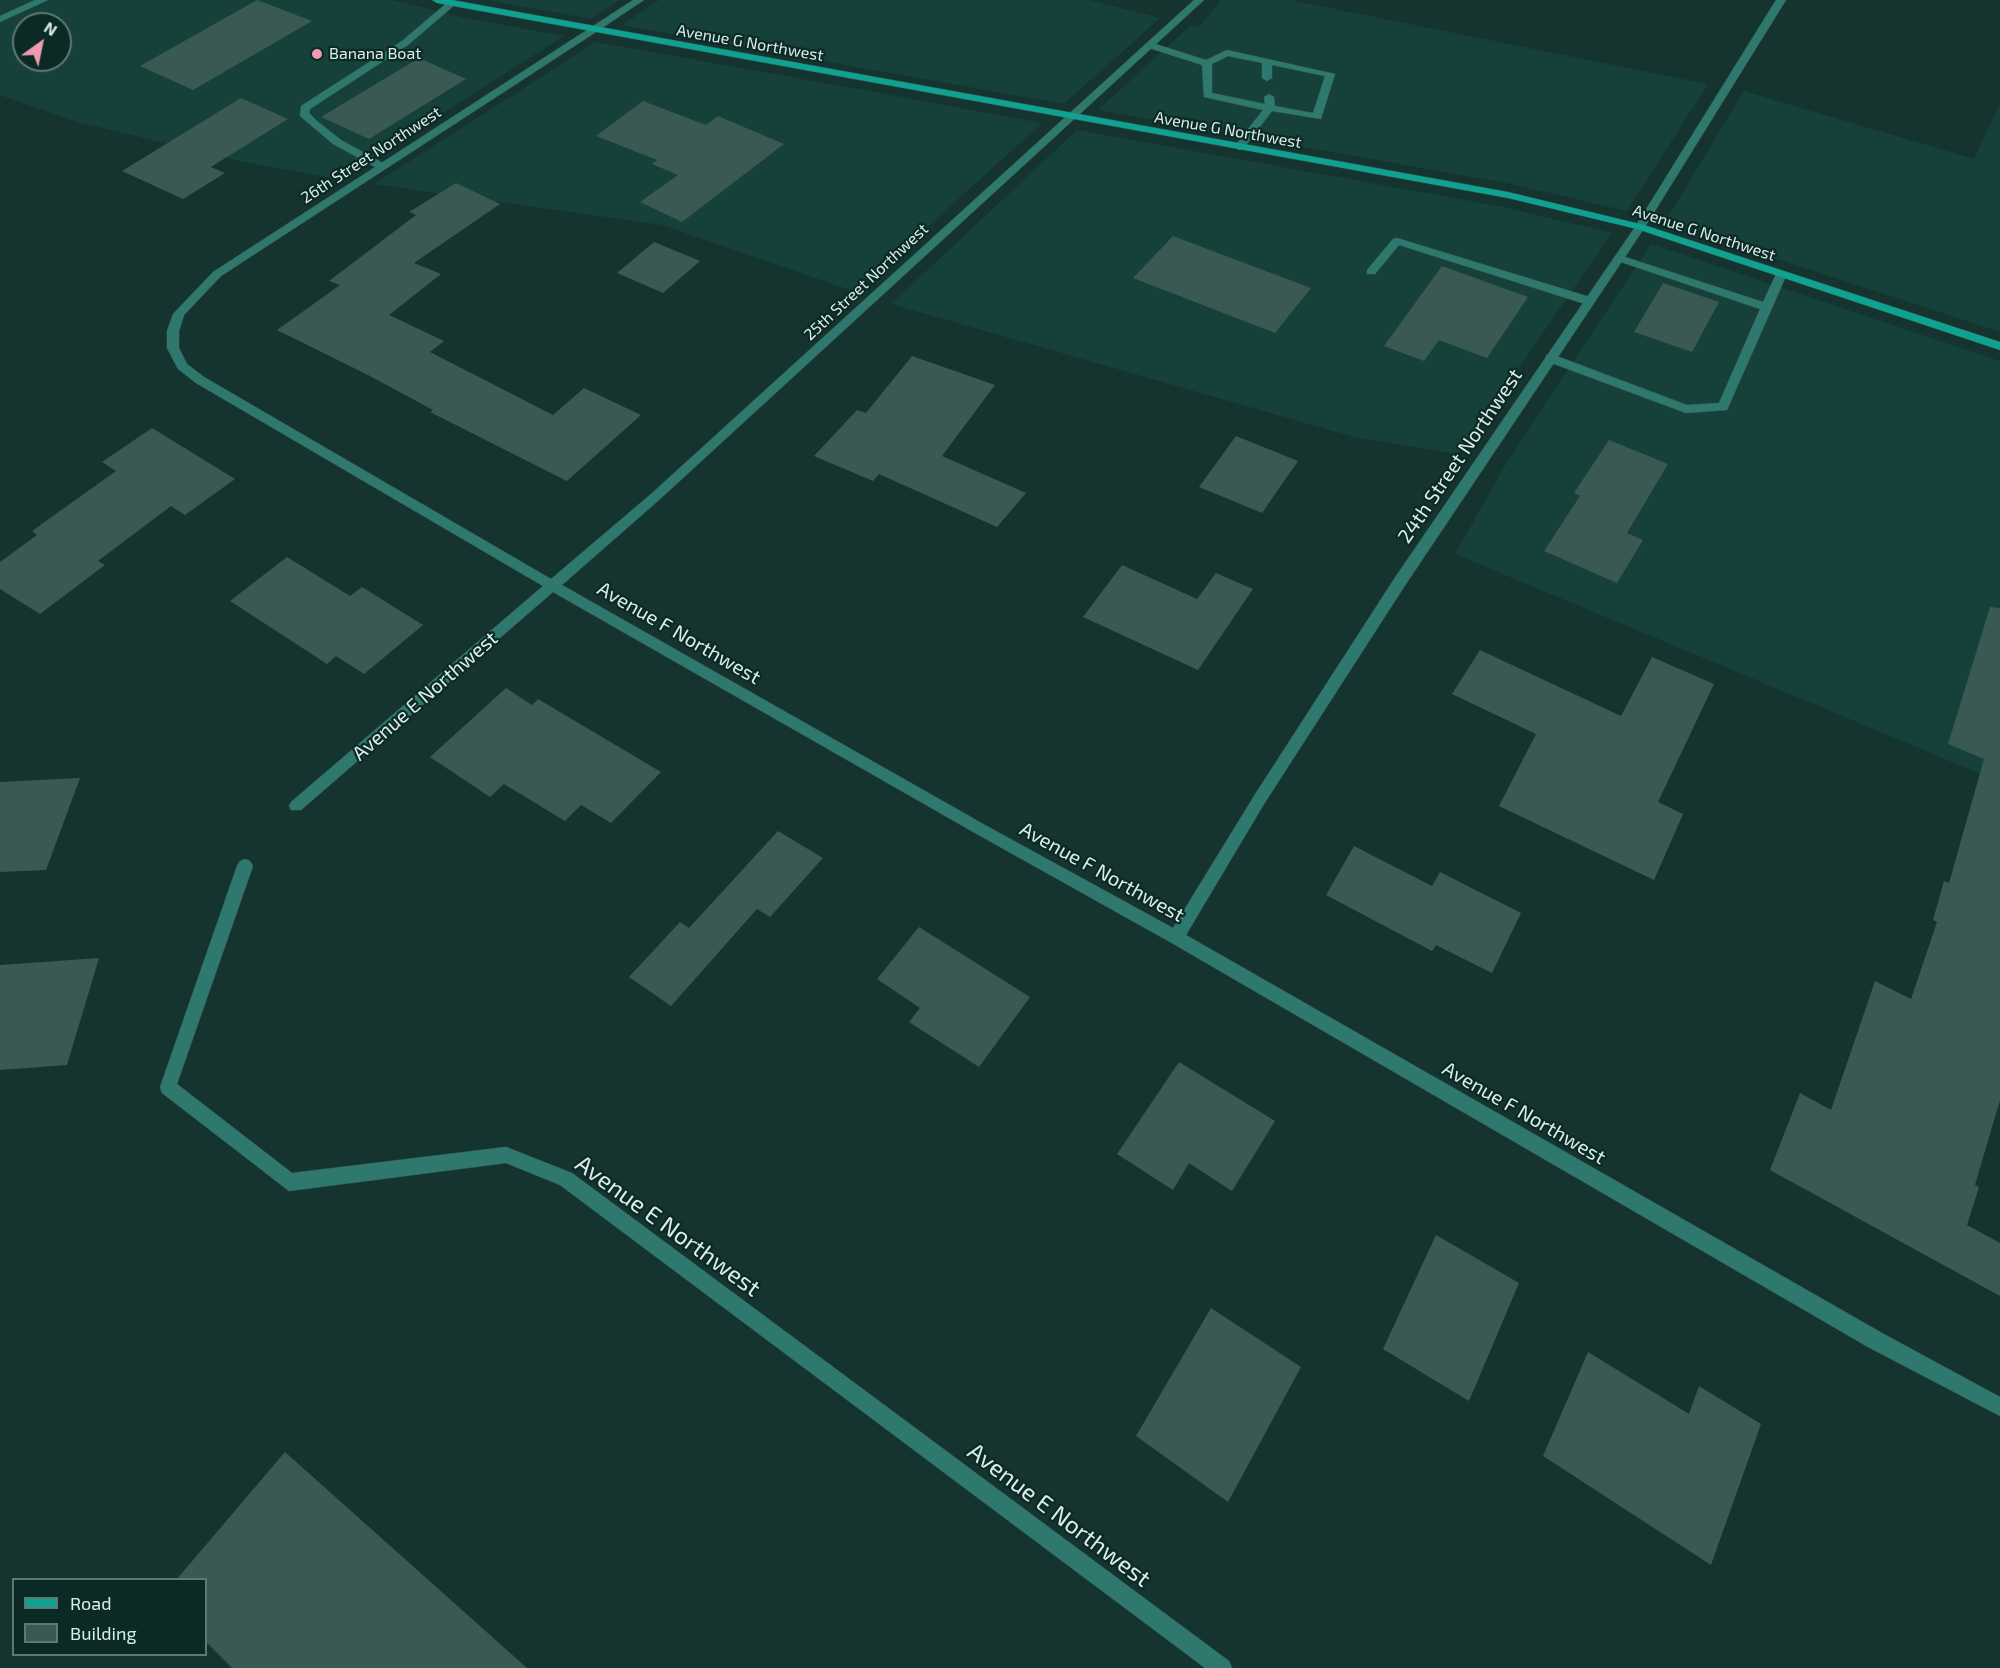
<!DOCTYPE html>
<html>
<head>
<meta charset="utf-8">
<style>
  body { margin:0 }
  #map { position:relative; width:2000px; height:1668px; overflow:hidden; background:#16342f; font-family:"Exo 2",sans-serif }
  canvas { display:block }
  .legend { position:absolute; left:12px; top:1578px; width:195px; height:78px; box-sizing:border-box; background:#0b2a25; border:2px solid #5f7873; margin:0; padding:8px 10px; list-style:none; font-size:18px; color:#dcede9 }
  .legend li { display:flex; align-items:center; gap:12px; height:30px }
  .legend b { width:30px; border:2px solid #5f7873 }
  .north { position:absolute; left:12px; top:12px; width:60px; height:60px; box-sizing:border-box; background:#0b2a25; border:2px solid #5f7873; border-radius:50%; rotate:33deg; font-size:16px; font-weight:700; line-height:24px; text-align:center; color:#dcede9 }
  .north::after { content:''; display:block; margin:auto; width:21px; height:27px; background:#f19ab2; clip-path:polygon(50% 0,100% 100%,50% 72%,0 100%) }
</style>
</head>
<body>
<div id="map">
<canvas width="2000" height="1668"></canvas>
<ul class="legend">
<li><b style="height:8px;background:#10a291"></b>Road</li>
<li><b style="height:16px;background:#3a5953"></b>Building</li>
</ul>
<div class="north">N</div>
</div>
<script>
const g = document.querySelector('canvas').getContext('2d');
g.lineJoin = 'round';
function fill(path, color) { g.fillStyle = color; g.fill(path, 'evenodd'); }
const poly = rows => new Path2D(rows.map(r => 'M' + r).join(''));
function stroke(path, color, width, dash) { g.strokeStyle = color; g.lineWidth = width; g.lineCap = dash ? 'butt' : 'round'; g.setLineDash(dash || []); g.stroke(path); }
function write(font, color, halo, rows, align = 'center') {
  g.font = font + ' "Exo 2",sans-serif'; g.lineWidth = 4.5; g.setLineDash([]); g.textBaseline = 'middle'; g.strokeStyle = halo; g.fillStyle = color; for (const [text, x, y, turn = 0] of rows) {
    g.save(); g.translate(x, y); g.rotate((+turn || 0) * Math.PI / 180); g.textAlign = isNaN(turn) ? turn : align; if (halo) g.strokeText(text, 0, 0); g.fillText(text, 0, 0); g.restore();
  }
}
const built = poly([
  [0,0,392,0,461,17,564,36,339,179,244,162,78,122,0,95],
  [24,24,60,24,60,60,24,60],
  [487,0,620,0,591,19],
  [659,0,1089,0,1160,18,1064,104,622,25],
  [1221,0,1291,0,1708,84,1627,211,1511,184,1098,110,1191,25,1199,27],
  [596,42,880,93,1042,123,856,292,662,225,374,184],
  [1744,91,1974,159,2000,104,2000,332,1665,222],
  [1077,130,1504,207,1612,233,1459,454,1354,437,891,304],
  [1651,244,2000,361,2000,782,1455,554,1507,462]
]);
const building = poly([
  [257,0,312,21,193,90,140,66],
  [419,58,466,79,369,139,321,117],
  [241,98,288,119,211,167,225,173,183,199,122,171],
  [643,101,706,125,718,116,784,144,682,222,640,202,678,175,652,164,657,160,596,136],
  [456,183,500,204,414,263,441,274,389,315,444,341,430,352,553,415,584,388,641,415,567,481,430,412,433,410,368,375,277,330,340,285,329,281,416,215,409,212],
  [1173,236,1311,288,1275,333,1133,278],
  [654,242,700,261,663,293,617,273],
  [1442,266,1528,297,1487,358,1439,340,1424,361,1384,346],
  [1663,283,1719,302,1692,352,1634,332],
  [912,356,995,385,942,456,1026,493,997,527,879,474,873,481,814,456,857,410,866,413],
  [152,428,235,479,185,515,171,506,98,561,105,565,40,614,0,589,0,562,37,535,32,531,116,471,102,462],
  [1236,436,1298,461,1262,513,1199,487],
  [1609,440,1668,464,1627,533,1643,540,1617,583,1544,551,1580,496,1574,493],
  [287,557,350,596,362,587,423,625,364,674,336,656,327,664,230,601],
  [1122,565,1197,599,1216,573,1253,589,1198,670,1083,617],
  [1990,607,2000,608,2000,1100,1975,1185,1979,1187,1967,1225,2000,1243,2000,1296,1770,1170,1800,1093,1831,1110,1875,981,1911,999,1937,922,1933,920,1944,881,1949,883,1984,759,1948,744],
  [1480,650,1621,716,1652,657,1714,684,1658,802,1683,814,1654,880,1499,806,1536,734,1452,694],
  [506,688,532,705,538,699,661,772,611,823,581,805,565,821,504,784,490,797,430,757],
  [80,778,46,870,0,872,0,782],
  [778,831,823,858,770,917,757,909,671,1006,629,977,680,922,689,928],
  [1354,846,1432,886,1440,872,1521,913,1492,973,1436,945,1432,951,1326,895],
  [919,927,1030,997,979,1067,909,1022,920,1008,877,979],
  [99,958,67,1065,0,1070,0,965],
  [1179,1062,1275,1121,1232,1191,1189,1163,1173,1190,1117,1154],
  [1436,1235,1519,1283,1469,1401,1383,1349],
  [1211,1308,1301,1367,1228,1502,1136,1436],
  [1588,1352,1689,1414,1699,1386,1761,1424,1711,1565,1543,1456],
  [285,1452,527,1668,232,1668,206,1642,206,1580,176,1580]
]);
const service = poly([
  [35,0,48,0,0,22,0,16,35,0],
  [449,1,457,3,408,45,310,109,309,113,317,121,341,140,385,164,385,168,377,168,333,144,300,116,301,106,402,41,449,1],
  [1149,42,1206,60,1227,50,1335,74,1321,119,1272,111,1243,149,1239,150,1234,147,1263,110,1204,97,1202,65,1146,47,1144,45,1149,42],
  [1228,56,1262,63,1262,78,1267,81,1272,78,1272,65,1325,76,1313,113,1275,106,1274,97,1269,94,1264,97,1265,104,1212,93,1212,64,1228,56],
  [1397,238,1593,298,1595,301,1593,304,1585,304,1399,245,1375,274,1367,274,1367,270,1393,239,1397,238],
  [1619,255,1763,302,1777,272,1785,272,1787,274,1727,410,1686,413,1546,361,1546,355,1554,355,1687,405,1719,403,1760,309,1615,260,1615,256,1619,255]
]);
const minor = poly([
  [1194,0,1204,0,659,500,562,585,985,825,1173,928,1254,796,1394,579,1635,227,1776,0,1786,0,1645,227,1404,587,1264,804,1186,935,1882,1333,2000,1397,2000,1416,1868,1347,1170,942,975,833,553,592,301,810,291,810,289,806,291,802,543,586,196,383,178,369,167,348,167,331,173,314,213,272,590,28,596,28,596,32,221,276,184,315,179,331,179,348,187,364,204,377,551,579,651,494,1194,0],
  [245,859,250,861,253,866,177,1084,292,1173,506,1147,572,1173,1229,1661,1232,1668,1205,1668,560,1185,506,1163,289,1191,162,1093,160,1087,237,866,240,861,245,859]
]);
const tertiary = poly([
  [633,0,644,0,596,32,590,32,590,28,633,0]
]);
const secondary = poly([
  [432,0,452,0,1508,192,1644,225,2000,342,2000,350,1637,229,1508,198,437,3,432,0]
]);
const markers = [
  [317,54,6,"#f19ab2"]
];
const farStreetnames = [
  ["Avenue G Northwest",750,43,10],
  ["Avenue G Northwest",1228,130,10],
  ["26th Street Northwest",371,155,-33],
  ["Avenue G Northwest",1704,233,18],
  ["25th Street Northwest",866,282,-43]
];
const farPoinames = [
  ["Banana Boat",329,54]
];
const streetNames = [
  ["24th Street Northwest",1460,456,-56],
  ["Avenue F Northwest",679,633,30],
  ["Avenue E Northwest",425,696,-41],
  ["Avenue F Northwest",1102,872,29],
  ["Avenue F Northwest",1524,1113,30]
];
const nearStreetnames = [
  ["Avenue E Northwest",668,1226,36],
  ["Avenue E Northwest",1059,1515,37]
];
fill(built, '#16403a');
fill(building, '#3a5953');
stroke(service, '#36524d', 1);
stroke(minor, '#36524d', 1);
stroke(tertiary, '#36524d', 1);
stroke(secondary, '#36524d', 1);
fill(service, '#2f786d');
fill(minor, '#2f786d');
fill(tertiary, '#2f786d');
fill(secondary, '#10a291');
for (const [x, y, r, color] of markers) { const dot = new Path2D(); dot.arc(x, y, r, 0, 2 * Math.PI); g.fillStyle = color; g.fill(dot); stroke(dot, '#0b2a25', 2); }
write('16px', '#dcede9', '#0b2a25', farStreetnames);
write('16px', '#dcede9', '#0b2a25', farPoinames, 'left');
write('20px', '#dcede9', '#0b2a25', streetNames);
write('24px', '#dcede9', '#0b2a25', nearStreetnames);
</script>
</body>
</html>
